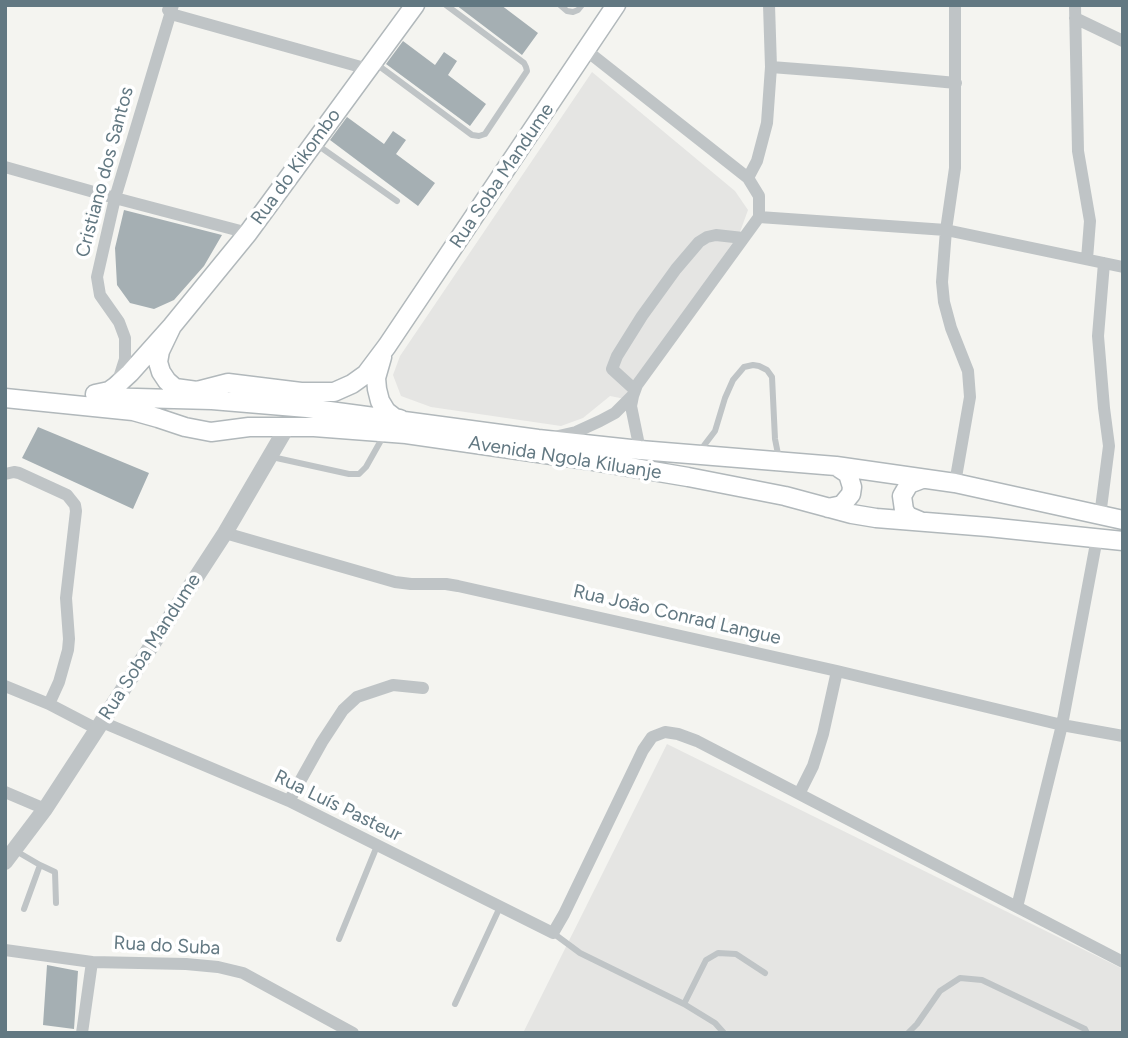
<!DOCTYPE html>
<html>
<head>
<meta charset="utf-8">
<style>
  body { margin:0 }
  #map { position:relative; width:1128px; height:1038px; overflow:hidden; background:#f4f4f0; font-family:Figtree,sans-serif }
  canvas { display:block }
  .frame { position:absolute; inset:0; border:7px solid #627882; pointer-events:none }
</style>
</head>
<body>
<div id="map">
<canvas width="1128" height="1038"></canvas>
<div class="frame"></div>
</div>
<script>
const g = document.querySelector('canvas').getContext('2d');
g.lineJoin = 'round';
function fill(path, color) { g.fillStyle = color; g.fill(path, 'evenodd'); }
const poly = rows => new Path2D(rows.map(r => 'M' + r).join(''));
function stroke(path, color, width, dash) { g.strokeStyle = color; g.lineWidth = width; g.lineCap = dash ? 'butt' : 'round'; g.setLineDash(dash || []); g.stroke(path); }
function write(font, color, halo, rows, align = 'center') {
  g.font = font + ' Figtree,sans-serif'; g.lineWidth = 7; g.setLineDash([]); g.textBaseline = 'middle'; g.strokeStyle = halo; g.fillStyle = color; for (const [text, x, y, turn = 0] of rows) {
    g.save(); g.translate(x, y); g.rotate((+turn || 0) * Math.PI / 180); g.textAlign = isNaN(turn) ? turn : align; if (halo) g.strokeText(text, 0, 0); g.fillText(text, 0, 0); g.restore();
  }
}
const built = poly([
  [592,72,735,191,748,210,740,232,625,399,610,396,583,418,561,426,431,407,401,396,393,375,400,356],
  [667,744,1123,969,1123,1033,523,1033]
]);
const building = poly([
  [456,5,501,5,538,33,522,55],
  [403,41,435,65,444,52,457,61,448,75,486,104,470,126,386,64],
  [347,117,384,144,393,131,406,140,396,154,435,183,418,206,330,140],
  [124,210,222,235,204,266,174,300,154,309,130,303,117,285,115,248],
  [38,427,149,473,133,509,22,458],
  [47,965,78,971,74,1029,43,1025]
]);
const service = poly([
  [560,5,567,11,573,12,578,10,582,5],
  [375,63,472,135,479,136,485,134,527,71,526,67,524,63,446,5],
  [316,144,397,201],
  [699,452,715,431,725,398,733,380,744,367,753,365,759,366,767,370,772,377,775,439,779,459],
  [272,457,349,474,359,474,366,467,384,435],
  [16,851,40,865,24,909],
  [40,865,55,872,56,903],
  [553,933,580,953,684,1004,715,1023,724,1033],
  [339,939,377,846],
  [455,1004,500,907],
  [684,1004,706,960,718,953,736,954,765,973],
  [908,1033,917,1024,940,991,960,978,982,980,1085,1029,1087,1033]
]);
const minor = poly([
  [955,5,955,168,946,230,942,282,944,302,951,328,968,371,970,397,955,483],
  [1075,5,1078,151,1090,221,1087,259],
  [168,10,171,14,368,69],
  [1075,18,1123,41],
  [587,51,748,178,759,196,759,217,637,385,633,396,631,406,640,450],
  [771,67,849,73,956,83],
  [5,167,115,198,248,233],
  [748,178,757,161,767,123,771,67,769,5],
  [759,217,946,230,1123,267],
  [118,381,125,359,125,338,119,322,100,295,97,277,115,198,173,5],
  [635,390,612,369,617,356,642,316,676,269,699,242,707,237,716,235,743,238],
  [554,437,576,432,600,421,615,413,632,396],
  [5,474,14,472,19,473,67,495,75,505,76,511,66,598,69,639,68,650,59,682,49,704],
  [1100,516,1109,446,1104,408,1098,336,1104,263],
  [225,533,395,582,411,584,446,584,458,586,837,671,1062,725,1123,736],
  [5,686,49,704,97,729],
  [102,722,289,801,553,933,564,914,643,750,652,737,665,732,678,734,697,741,1123,962],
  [5,792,45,809],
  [799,794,813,766,823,734,837,671],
  [289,801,322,742,343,710,357,697,393,685,423,688],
  [1017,907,1062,725,1097,538],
  [5,950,92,962,186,964,218,967,243,973,353,1033],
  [82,1033,92,962]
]);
const tertiary = poly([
  [5,862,45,809,225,533,287,427]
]);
const secondary = poly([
  [172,326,160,351,158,362,161,372,167,381,175,388,197,391,228,383,301,392,334,392,352,384,366,374,387,346,616,5],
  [382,357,376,378,377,389,380,401,386,411,395,418,400,419],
  [95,394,109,391,116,386,130,373,172,326,248,233,415,5],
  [99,397,212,400,307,408,538,439,640,450,836,466,955,483,1123,520],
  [5,398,133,411,158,418,185,427,211,432,249,427,314,427,406,434,587,460,688,477,785,496,852,514,876,518,988,527,1123,541],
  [828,508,842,505,851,494,852,487,848,474,836,466],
  [920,521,908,516,904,510,902,496,909,484,922,479]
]);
const streetNames = [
  ["Rua do Kikombo",296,167,-54],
  ["Cristiano dos Santos",105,172,-75],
  ["Rua Soba Mandume",502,176,-56],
  ["Avenida Ngola Kiluanje",565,458,9],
  ["Rua João Conrad Langue",677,615,13],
  ["Rua Soba Mandume",150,647,-57],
  ["Rua Luís Pasteur",338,806,26],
  ["Rua do Suba",167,946,3]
];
fill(built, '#e5e5e3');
fill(building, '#a5afb3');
stroke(secondary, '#b1b8bb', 21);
stroke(service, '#bfc4c6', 6);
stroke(minor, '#bfc4c6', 12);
stroke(tertiary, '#bfc4c6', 16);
stroke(secondary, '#fff', 18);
write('19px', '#627882', '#fff', streetNames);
</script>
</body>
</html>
